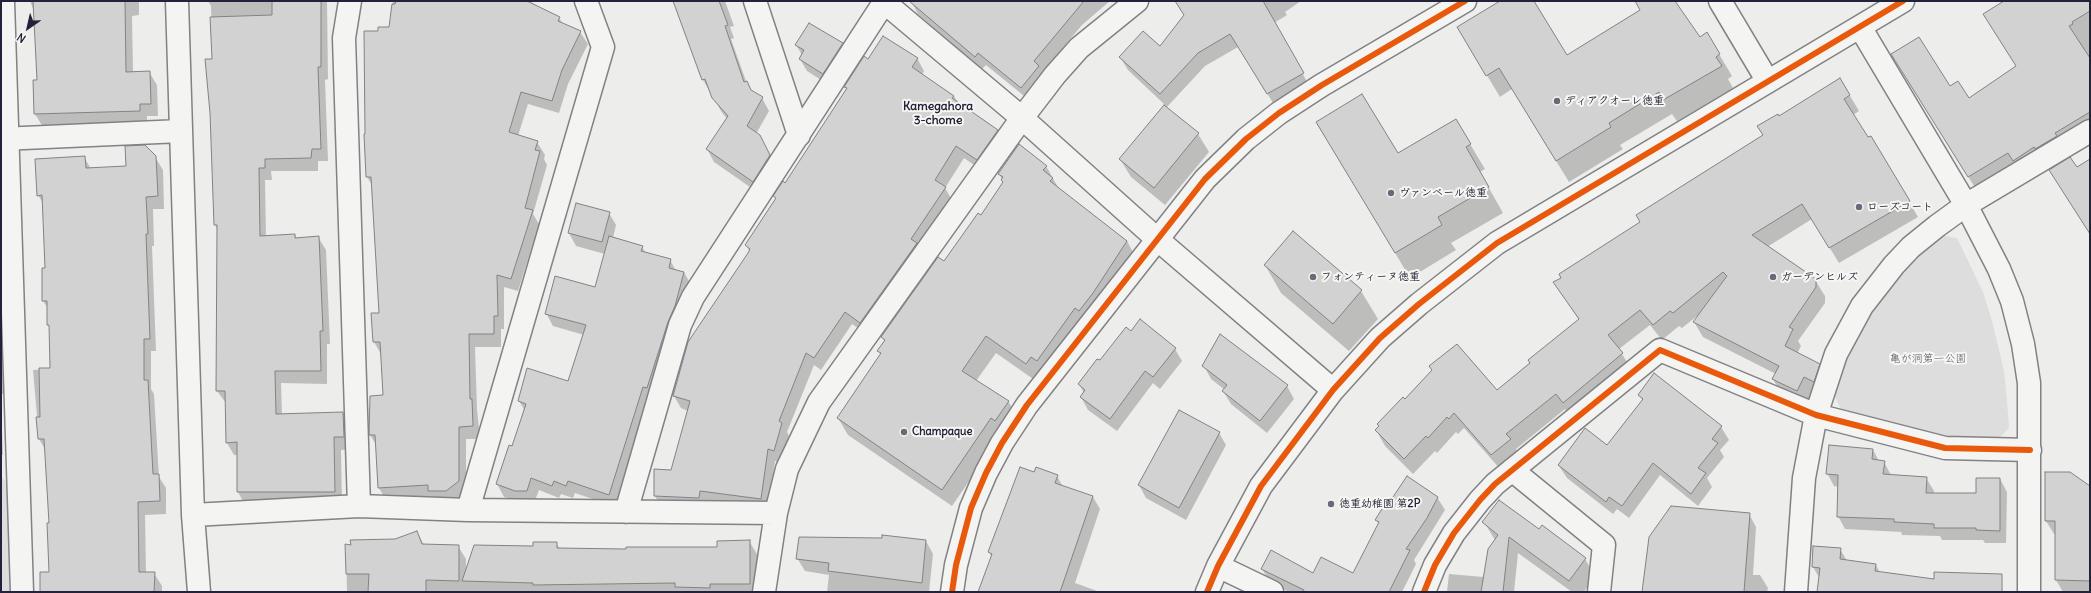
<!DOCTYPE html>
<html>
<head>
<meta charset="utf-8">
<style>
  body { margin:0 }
  #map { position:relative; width:2091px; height:593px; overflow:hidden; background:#ededec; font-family:Delius,sans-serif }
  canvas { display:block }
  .frame { position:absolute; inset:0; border:2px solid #22223b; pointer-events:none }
  .north { position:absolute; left:8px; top:8px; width:40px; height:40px; -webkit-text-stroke:3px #f6f6f2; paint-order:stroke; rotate:214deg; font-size:11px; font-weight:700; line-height:16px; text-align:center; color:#22223b }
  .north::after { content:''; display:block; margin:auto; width:14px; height:18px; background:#22223b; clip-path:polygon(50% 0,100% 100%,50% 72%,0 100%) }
</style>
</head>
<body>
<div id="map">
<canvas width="2091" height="593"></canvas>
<div class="frame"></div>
<div class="north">N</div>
</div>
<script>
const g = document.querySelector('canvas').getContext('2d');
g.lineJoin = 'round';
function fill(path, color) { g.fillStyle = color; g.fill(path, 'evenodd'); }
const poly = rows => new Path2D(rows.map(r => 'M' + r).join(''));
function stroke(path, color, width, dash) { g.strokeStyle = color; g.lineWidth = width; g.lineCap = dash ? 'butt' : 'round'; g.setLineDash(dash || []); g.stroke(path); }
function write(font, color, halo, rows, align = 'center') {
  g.font = font + ' Delius,"Klee One",sans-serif'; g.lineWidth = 4; g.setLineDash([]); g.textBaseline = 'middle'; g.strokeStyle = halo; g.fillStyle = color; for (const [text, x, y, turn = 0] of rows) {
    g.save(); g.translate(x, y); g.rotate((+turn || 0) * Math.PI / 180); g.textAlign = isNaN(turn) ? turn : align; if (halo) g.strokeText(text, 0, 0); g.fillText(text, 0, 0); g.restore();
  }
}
const green = poly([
  [1945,236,1957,238,1983,292,1992,321,2004,371,2007,401,2009,428,2000,437,1944,437,1842,411,1835,397,1837,384,1847,358,1872,313,1889,288,1919,255],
  [1,477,9,484,11,592,1,592]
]);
const shadow = poly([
  [30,1,139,1,139,15,132,16,133,72,149,72,157,85,158,116,147,116,147,124,43,127,35,114,38,81,34,11],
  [208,1,327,1,328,79,325,80,328,161,318,161,318,171,271,171,272,180,265,180,266,237,295,235,297,239,318,237,326,250,330,344,327,344,327,384,281,383,282,415,343,413,350,426,351,449,341,450,342,504,245,505,238,492,238,455,234,455,227,443,226,403,217,391,218,230,215,225,211,112,213,60,211,6],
  [393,1,529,1,559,18,563,24,580,32,588,44,568,84,559,113,528,104,518,136,537,142,545,155,544,159,547,165,533,214,539,224,518,291,504,287,504,329,501,329,501,347,475,347,477,409,480,439,466,439,466,494,454,504,386,500,379,488,377,446,370,435,385,396,381,354,374,342,380,314,372,185,367,177,364,88,366,88,380,32,390,28],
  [674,1,725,1,734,26,730,27,734,38,731,39,746,81,752,92,762,98,769,111,756,134,760,136,777,168,760,194,714,162,707,149,727,119,721,111,703,80],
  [911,1,1110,1,1082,25,1042,72,1046,79,1029,100,986,65,982,69,918,14],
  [1181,1,1301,1,1285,12,1287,15,1274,23,1310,87,1275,106,1238,47,1205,66,1166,108,1198,134,1209,152,1165,205,1131,177,1120,159,1165,105,1128,70,1120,57,1160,47,1185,16],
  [1502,1,1533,1,1567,56,1641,10,1636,1,1673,1,1700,38,1707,34,1732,76,1728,79,1733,88,1677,121,1672,114,1620,145,1623,149,1569,182,1512,89,1500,97,1471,49],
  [2013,1,2090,1,2090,129,1976,189,1899,67,1949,88,1968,100,2017,66],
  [832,38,840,51,824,82,807,71,800,59,802,55,796,45],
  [917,58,924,71,922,75,954,96,958,103,998,130,1005,143,984,172,964,158,945,188,952,200,868,335,852,324,821,370,814,365,787,432,789,436,781,463,775,461,768,512,662,509,655,496,655,470,672,471,688,411,681,408,674,396,750,252,746,245,776,199,775,196,785,185,847,90,845,87,868,60],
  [1840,79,1859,111,1853,115,1868,139,1871,137,1918,217,1839,263,1812,219,1767,247,1815,280,1825,296,1825,303,1798,341,1801,346,1797,354,1819,364,1828,380,1813,392,1806,406,1782,395,1773,379,1776,374,1703,337,1694,322,1697,316,1682,328,1679,326,1662,340,1650,325,1619,349,1631,369,1573,418,1565,409,1516,449,1519,455,1501,470,1464,428,1458,434,1456,432,1437,453,1435,451,1413,474,1385,446,1376,430,1405,401,1497,391,1579,320,1555,283,1764,136,1779,117],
  [1470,144,1485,169,1480,172,1503,213,1451,243,1456,250,1410,278,1332,147,1398,155],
  [84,157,91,169,127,167,155,157,163,170,164,209,153,209,154,246,152,246,156,351,151,351,151,389,154,394,159,477,166,488,166,514,145,515,146,573,154,573,162,586,162,592,41,592,50,573,50,524,46,451,39,439,33,370,51,369,51,329,48,325,48,308,43,301,46,269,44,205,38,195],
  [1046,166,1059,189,1127,241,1136,258,1036,381,996,353,976,381,1008,401,1018,418,1001,435,952,506,848,435,838,418,881,355,878,351,885,342,882,337,981,217,1004,183,999,174],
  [609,213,616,225,613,238,642,247,646,253,670,260,676,271,684,272,691,285,616,507,575,493,573,498,561,494,559,498,539,490,534,503,523,503,504,497,497,484,513,448,525,411,519,401,569,382,584,335,553,326,546,313,596,288,605,254,576,246,569,233],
  [1293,232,1361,291,1378,319,1349,351,1281,293,1265,265],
  [1131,333,1175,349,1182,361,1160,389,1153,383,1117,431,1088,410,1081,397,1084,393,1079,384],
  [1,344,6,352,7,394,1,394],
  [1204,366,1287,386,1294,399,1267,433,1231,404,1223,391,1225,390,1211,379],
  [1639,395,1721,427,1729,440,1720,450,1724,457,1707,478,1712,487,1698,506,1660,475,1629,518,1617,509,1613,514,1567,478,1559,466,1607,446,1643,401],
  [1,407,3,455,1,455],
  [1219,433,1226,445,1186,520,1146,498,1139,485],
  [1873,450,1879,461,1884,462,1891,475,1926,478,1934,491,1934,494,1977,494,2000,479,2007,492,2006,543,1985,543,1983,540,1942,540,1940,536,1902,535,1901,532,1845,529,1838,516,1839,487,1834,486,1827,473],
  [1035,473,1057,476,1063,487,1093,497,1100,509,1075,583,1100,592,979,592,992,557,989,552],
  [2046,473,2090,488,2090,592,2063,592,2056,580,2056,534,2054,534,2046,521],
  [1437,497,1445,510,1414,560,1416,564,1402,592,1289,592,1270,582,1262,569,1313,574,1353,575,1379,524,1376,520,1389,504],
  [1749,514,1756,527,1753,575,1760,575,1768,588,1767,592,1643,592],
  [1484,522,1539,531,1542,526,1585,559,1595,576,1584,592,1572,592,1518,553,1514,592,1447,592,1449,574,1484,577,1495,540],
  [417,532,424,545,458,546,466,559,466,572,534,547,556,543,560,549,628,550,718,548,749,541,757,554,757,592,347,592,346,546,395,540],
  [926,541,933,554,929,592,827,592,829,575,805,571,797,558],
  [1814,547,1840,549,1847,561,1876,565,1880,573,1986,592,1818,592,1820,579,1813,567]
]);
const building = poly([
  [33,1,125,1,126,72,150,71,151,104,140,104,140,111,34,114,33,80,37,80,33,1],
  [272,1,321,1,321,67,318,67,321,149,312,149,311,158,265,159,265,168,259,168,260,236,295,234,295,238,319,236,323,331,320,331,321,371,275,371,276,414,343,412,344,437,334,437,335,492,237,492,237,442,226,443,225,391,216,391,217,225,214,225,210,113,205,59,212,59,210,17,272,15,272,1],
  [396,1,527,1,560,17,558,21,581,31,562,70,552,101,521,92,509,132,538,141,535,150,540,151,525,208,533,210,511,279,497,275,498,316,494,316,494,334,469,334,470,399,472,399,473,426,459,427,459,481,446,491,428,491,428,485,378,488,375,435,369,435,370,396,383,395,380,342,373,342,371,313,379,313,371,177,366,177,364,134,365,134,364,31,378,31,378,27,389,27,392,4,395,4,396,1],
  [673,1,719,1,728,25,725,26,744,82,747,81,751,90,763,97,747,126,760,135,770,155,753,182,706,149,728,116,712,98,705,79,702,80,673,1],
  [909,1,1084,1,1034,61,1039,66,1021,88,978,53,975,57,909,1],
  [1175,1,1263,1,1304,73,1267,94,1230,34,1198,53,1160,94,1119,57,1143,31,1160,46,1184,15,1175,1],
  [1500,1,1534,1,1567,55,1640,10,1635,1,1675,1,1700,37,1707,32,1720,54,1716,57,1722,66,1663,100,1659,92,1609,123,1611,127,1556,161,1499,68,1486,76,1457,27,1500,1],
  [2004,1,2090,1,2090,11,2072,22,2073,24,2069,26,2090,58,2090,112,2055,133,2057,136,2035,149,2034,147,2013,161,2008,153,1968,177,1891,54,1919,37,1950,86,1958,81,1969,98,2016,66,1983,14,2004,1],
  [809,23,843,43,823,74,799,59,804,50,795,45,809,23],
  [883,36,918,58,912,67,954,96,952,98,998,130,977,160,956,146,935,180,946,187,911,239,917,243,860,323,845,312,814,358,806,353,779,421,782,423,774,451,768,449,761,499,700,491,699,498,654,496,654,469,671,470,690,401,673,396,688,342,748,253,750,249,745,245,776,198,773,196,783,181,785,183,847,88,844,87,864,56,868,59,883,36],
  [1840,78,1850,95,1844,99,1868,137,1871,136,1910,201,1829,248,1802,204,1752,235,1816,279,1816,287,1789,327,1793,329,1785,346,1820,364,1814,382,1804,377,1797,391,1772,379,1779,366,1693,322,1727,276,1723,272,1673,313,1670,311,1653,325,1640,310,1608,335,1623,353,1563,403,1556,394,1506,434,1511,439,1491,455,1454,413,1449,419,1447,417,1428,438,1426,436,1404,459,1375,430,1379,426,1377,424,1403,397,1405,399,1432,370,1429,366,1457,344,1497,390,1530,363,1528,360,1579,319,1553,282,1561,278,1559,274,1640,222,1636,215,1763,135,1757,126,1778,114,1779,116,1840,78],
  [1362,94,1398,153,1456,119,1471,144,1466,147,1489,187,1438,217,1442,225,1395,253,1316,122,1362,94],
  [1164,105,1199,133,1154,188,1119,159,1164,105],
  [1019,144,1047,166,1043,170,1053,178,1050,181,1127,241,1093,293,1079,311,1075,308,1037,361,1031,357,1026,364,986,336,962,371,1009,401,995,421,991,418,942,490,837,418,881,353,877,351,885,340,881,337,938,257,944,261,978,213,981,215,1003,182,1001,180,1003,177,998,174,1019,144],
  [145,145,156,156,158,196,146,197,148,234,146,234,150,339,144,339,144,380,148,380,153,474,159,474,160,501,138,502,139,572,155,572,154,592,40,592,40,572,49,572,47,523,49,523,44,439,38,439,36,417,40,417,39,368,50,368,49,325,47,325,47,301,42,301,42,268,45,268,42,195,37,196,35,159,85,156,86,168,126,166,125,146,145,145],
  [2070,157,2077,167,2090,159,2090,234,2049,170,2070,157],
  [576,203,610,212,602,242,568,233,576,203],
  [1293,231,1362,290,1333,324,1264,265,1293,231],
  [609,236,643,246,641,251,671,259,669,268,684,272,675,306,668,322,647,388,643,387,609,495,568,481,566,486,554,481,552,486,531,478,527,491,515,491,496,484,509,445,512,446,526,404,518,401,527,368,568,381,586,325,545,314,555,276,595,287,609,236],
  [1140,319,1176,348,1153,377,1145,371,1110,419,1080,397,1085,390,1078,384,1097,359,1100,360,1126,327,1131,331,1140,319],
  [1220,334,1288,385,1260,421,1222,391,1227,385,1202,366,1220,334],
  [1654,373,1722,426,1712,439,1718,443,1698,468,1706,473,1691,494,1653,463,1622,506,1609,497,1606,502,1558,465,1585,428,1607,445,1643,399,1638,395,1654,373],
  [1179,410,1220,432,1179,508,1138,485,1179,410],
  [1829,445,1873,449,1872,459,1885,461,1883,474,1927,477,1926,493,1976,493,1976,478,2000,478,2000,531,1976,530,1976,528,1934,528,1934,524,1894,522,1894,519,1837,517,1838,475,1826,474,1829,445],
  [1020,467,1034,472,1036,467,1058,475,1055,483,1093,496,1060,592,978,592,992,554,988,552,1020,467],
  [2045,472,2070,472,2090,486,2090,581,2055,580,2055,521,2045,521,2045,472],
  [1407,476,1438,497,1427,518,1406,549,1410,550,1389,592,1303,592,1304,590,1261,569,1271,550,1313,573,1321,557,1353,573,1379,522,1375,520,1387,501,1389,503,1407,476],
  [1499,500,1539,529,1542,525,1586,558,1569,581,1509,537,1503,592,1481,592,1488,549,1498,535,1482,522,1499,500],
  [1671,506,1750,513,1744,592,1642,592,1649,537,1671,506],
  [417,531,422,544,459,545,459,581,426,580,426,592,368,592,369,574,346,574,345,544,351,545,350,540,395,539,417,531],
  [882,535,926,540,922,583,828,571,829,563,796,559,799,537,882,538,882,535],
  [750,540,750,584,710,584,710,588,675,587,675,583,533,585,533,583,462,581,474,545,533,546,533,542,557,542,557,548,626,549,626,547,717,547,717,541,750,540],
  [1813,546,1841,548,1840,559,1876,564,1875,571,1934,579,1934,572,2002,574,2002,592,1817,592,1820,568,1812,567,1813,546]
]);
const minor = poly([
  [3,1,22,592],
  [177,1,193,515,199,592],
  [755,1,799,135],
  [1720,1,1767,80],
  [884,2,1022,118,1157,239,1333,390],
  [1860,27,1966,205,1999,269,2012,301,2023,344,2029,383,2029,592],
  [1,139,181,131],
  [1512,470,1604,545,1599,592],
  [359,506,468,510,776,513],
  [468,510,603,47,586,1],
  [626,512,680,325,693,297,885,1],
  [193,515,359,506,344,38,350,1],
  [1218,566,1272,592],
  [764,592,776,513,787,469,819,402,1022,118,1055,75,1079,48,1137,1],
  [952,592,956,565,971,508,986,473,1002,443,1027,405,1205,179,1246,139,1279,113,1322,85,1465,1],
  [1207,592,1218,566,1261,486,1333,390,1380,338,1419,304,1497,243,1903,1],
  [1424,592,1435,565,1454,533,1480,500,1495,484,1660,350,1816,415,1945,448,2030,450],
  [1796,592,1804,478,1816,415,1836,354,1862,306,1894,265,1911,247,1937,226,1966,205,2090,131]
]);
const cycleway = poly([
  [952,592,956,565,971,508,986,473,1002,443,1027,405,1205,179,1246,139,1279,113,1322,85,1465,1],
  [1207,592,1218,566,1261,486,1333,390,1380,338,1419,304,1497,243,1903,1],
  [1424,592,1435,565,1454,533,1480,500,1495,484,1660,350,1816,415,1945,448,2030,450]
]);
const markers = [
  [1557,101,4,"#696979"],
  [1391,193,4,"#696979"],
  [1859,207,4,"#696979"],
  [1313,277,4,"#696979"],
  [1773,277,4,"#696979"],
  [904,432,4,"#696979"],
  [1331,504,4,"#696979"]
];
const poiNames = [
  ["ディアクオーレ徳重",1565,101],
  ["ヴァンベール徳重",1399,193],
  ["ローズコート",1867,207],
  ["フォンティーヌ徳重",1321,277],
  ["ガーデンヒルズ",1781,277],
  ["Champaque",912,432],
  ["徳重幼稚園 第2P",1339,504]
];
const parkNames = [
  ["亀が洞第一公園",1928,359]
];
const neighbourhoodNames = [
  ["Kamegahora",938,107],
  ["3-chome",938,121]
];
fill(green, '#ddd');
fill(shadow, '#0003');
fill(building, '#d2d2d3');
stroke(building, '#828286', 1);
stroke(minor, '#828286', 25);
stroke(minor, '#f4f4f2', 22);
stroke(cycleway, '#e8590c', 6);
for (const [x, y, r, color] of markers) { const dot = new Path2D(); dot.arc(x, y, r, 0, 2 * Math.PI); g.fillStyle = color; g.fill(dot); stroke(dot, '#f6f6f2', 1.5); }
write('bold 11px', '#22223b', '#f6f6f2', poiNames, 'left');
write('11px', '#565668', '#f6f6f2', parkNames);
write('bold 12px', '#22223b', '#f6f6f2', neighbourhoodNames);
</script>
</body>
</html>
